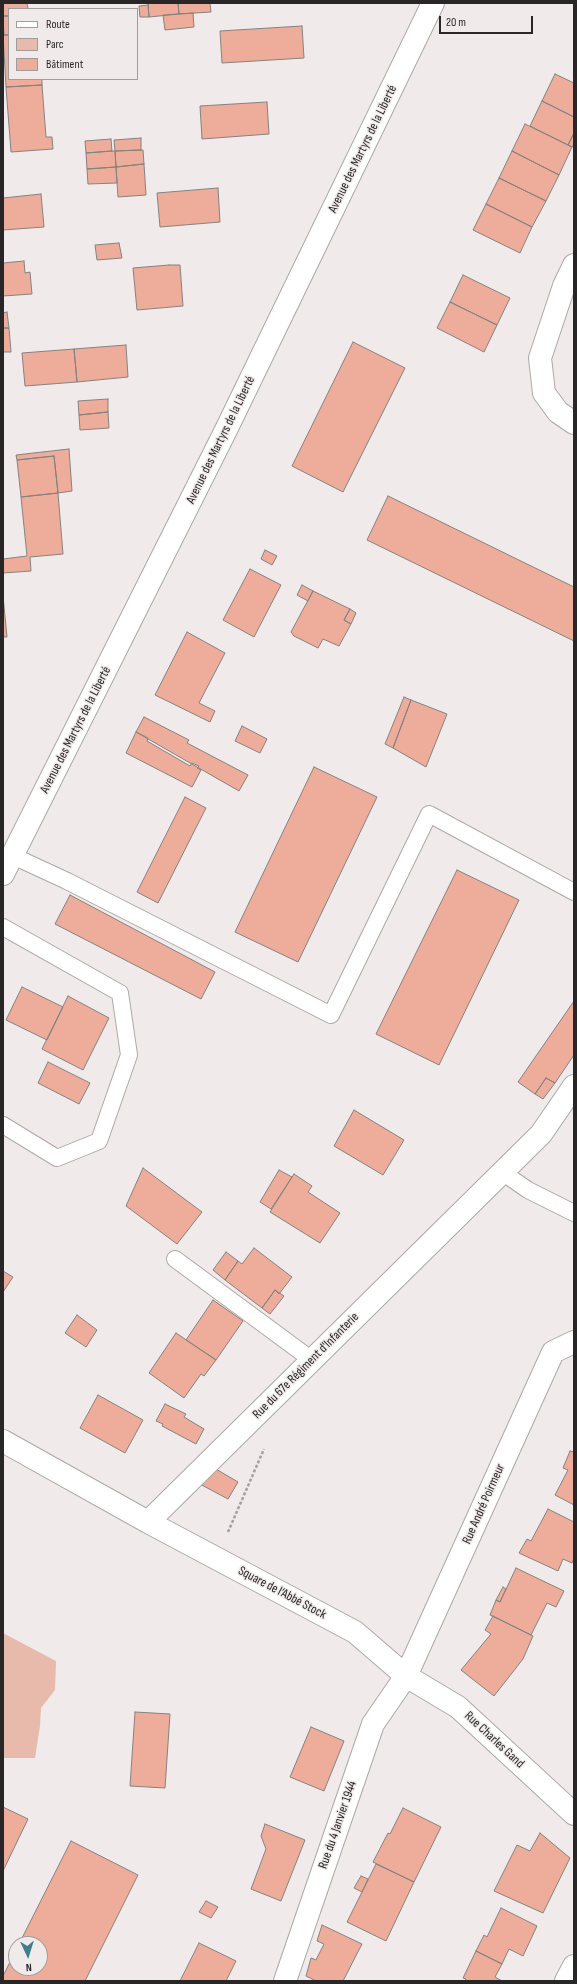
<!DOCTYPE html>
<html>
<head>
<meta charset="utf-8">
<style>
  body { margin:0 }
  #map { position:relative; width:577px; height:1984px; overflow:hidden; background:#f0ebea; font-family:"Sofia Sans Condensed",sans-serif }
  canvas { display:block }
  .frame { position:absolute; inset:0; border:4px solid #282626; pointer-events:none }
  .legend { position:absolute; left:8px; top:8px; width:130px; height:72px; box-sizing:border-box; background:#f0ebea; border:1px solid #a09c9c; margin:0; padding:5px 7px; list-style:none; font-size:12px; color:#282626 }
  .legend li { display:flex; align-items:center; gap:8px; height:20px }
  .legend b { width:20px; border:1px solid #a09c9c }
  .north { position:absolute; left:8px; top:1936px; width:40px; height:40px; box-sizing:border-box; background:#f0ebea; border:1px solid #a09c9c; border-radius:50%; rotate:176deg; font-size:11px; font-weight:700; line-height:16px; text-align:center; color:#282626 }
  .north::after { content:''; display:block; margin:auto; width:14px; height:18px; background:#3c7f8f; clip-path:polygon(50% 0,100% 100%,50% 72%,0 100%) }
  .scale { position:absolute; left:439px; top:16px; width:94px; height:18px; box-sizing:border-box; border:2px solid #282626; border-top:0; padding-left:5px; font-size:12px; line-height:14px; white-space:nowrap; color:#282626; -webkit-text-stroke:3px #f0ebea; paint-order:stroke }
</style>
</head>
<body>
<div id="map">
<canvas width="577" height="1984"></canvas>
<div class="frame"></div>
<ul class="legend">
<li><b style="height:5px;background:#fff"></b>Route</li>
<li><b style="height:11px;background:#e8baac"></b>Parc</li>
<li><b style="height:11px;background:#edad9a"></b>Bâtiment</li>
</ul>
<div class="north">N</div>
<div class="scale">20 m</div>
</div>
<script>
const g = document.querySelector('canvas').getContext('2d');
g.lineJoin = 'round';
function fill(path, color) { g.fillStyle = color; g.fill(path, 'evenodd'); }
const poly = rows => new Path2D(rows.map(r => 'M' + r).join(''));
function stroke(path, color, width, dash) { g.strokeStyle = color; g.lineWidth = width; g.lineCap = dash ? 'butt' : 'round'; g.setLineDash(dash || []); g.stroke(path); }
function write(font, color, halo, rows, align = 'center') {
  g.font = font + ' "Sofia Sans Condensed",sans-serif'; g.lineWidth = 3; g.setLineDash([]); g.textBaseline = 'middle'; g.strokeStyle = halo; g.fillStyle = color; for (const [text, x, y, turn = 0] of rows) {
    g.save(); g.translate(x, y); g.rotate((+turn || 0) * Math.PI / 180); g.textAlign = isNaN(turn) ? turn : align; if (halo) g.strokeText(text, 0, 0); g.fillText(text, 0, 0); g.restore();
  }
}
const green = poly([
  [3,1633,56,1661,55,1690,41,1708,40,1726,35,1758,3,1758]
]);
const building = poly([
  [3,3,27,3,28,9,9,9,9,16,3,16,3,3],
  [148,3,178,3,179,14,149,17,148,3],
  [178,3,210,3,211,12,179,14,178,3],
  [148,5,149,17,140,17,139,6,148,5],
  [193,13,194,27,165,30,163,15,193,13],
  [3,16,9,16,9,35,4,35,3,16],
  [302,26,304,58,222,63,220,31,302,26],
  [3,35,9,35,9,79,42,79,42,85,6,87,3,35],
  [555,74,574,83,574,117,542,101,555,74],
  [42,85,46,137,52,137,53,149,11,152,6,87,42,85],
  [542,101,574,117,574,133,568,145,530,126,542,101],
  [267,102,269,134,202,139,200,106,267,102],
  [525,124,572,147,559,175,512,151,525,124],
  [574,133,574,144,572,147,568,145,574,133],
  [141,138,141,150,115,151,114,140,141,138],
  [111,139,112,151,86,153,85,141,111,139],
  [141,150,143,150,144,164,116,167,115,151,141,150],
  [112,151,115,151,116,167,87,169,86,153,112,151],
  [512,151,559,175,546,201,499,178,512,151],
  [144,164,146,195,118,197,116,167,144,164],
  [116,167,117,183,88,184,87,169,116,167],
  [499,178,546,201,532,227,486,204,499,178],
  [218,188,220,222,160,227,157,193,218,188],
  [41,194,44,227,3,230,3,198,41,194],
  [486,204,532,227,520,253,473,230,486,204],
  [119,243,122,258,97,260,95,245,119,243],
  [24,261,25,273,30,272,32,294,3,296,3,263,24,261],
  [169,265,180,265,183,306,137,310,133,268,169,265],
  [463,275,510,298,497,325,450,302,463,275],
  [450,302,497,325,484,352,437,328,450,302],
  [7,312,9,328,3,328,3,313,7,312],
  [3,328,9,328,11,352,3,352,3,328],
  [353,342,405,368,343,492,292,466,353,342],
  [126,345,128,377,77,382,74,349,126,345],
  [74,349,77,382,25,386,22,353,74,349],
  [108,399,108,412,79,415,78,401,108,399],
  [108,412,109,428,80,430,79,415,108,412],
  [69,449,72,491,58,493,54,456,17,460,16,455,69,449],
  [54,456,58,493,21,497,17,460,54,456],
  [58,493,63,554,30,557,31,571,3,573,3,559,27,556,21,497,58,493],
  [388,496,574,587,574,641,367,540,388,496],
  [265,550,277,556,272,565,261,559,265,550],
  [250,569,281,585,254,637,223,620,250,569],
  [302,585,313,591,308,601,297,595,302,585],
  [313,591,350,609,344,620,351,624,339,646,323,639,318,648,294,636,291,632,313,591],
  [3,596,7,637,3,637,3,596],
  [350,609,356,613,351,624,344,620,350,609],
  [187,632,225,653,199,703,215,711,210,722,155,695,187,632],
  [404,697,411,700,393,748,385,744,404,697],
  [411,700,447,714,426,767,393,748,411,700],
  [144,717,189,740,187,743,248,775,239,791,136,732,144,717],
  [242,726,267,739,260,753,235,741,242,726],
  [136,732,148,738,147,741,190,766,192,763,199,766,197,768,201,770,192,787,126,753,136,732],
  [314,767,377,797,298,962,235,932,314,767],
  [185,797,206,808,158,903,137,892,185,797],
  [457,870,519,900,439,1065,376,1034,457,870],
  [70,895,215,972,201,999,55,924,70,895],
  [22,987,63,1007,47,1040,6,1020,22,987],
  [68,996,109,1018,83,1070,42,1049,68,996],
  [574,1001,574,1055,555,1083,546,1078,535,1094,518,1082,574,1001],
  [48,1062,90,1083,79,1104,38,1083,48,1062],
  [546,1078,555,1083,543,1099,535,1094,546,1078],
  [354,1110,404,1140,383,1175,334,1146,354,1110],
  [143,1168,202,1212,177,1244,126,1206,143,1168],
  [279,1170,292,1177,271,1209,260,1202,279,1170],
  [294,1174,312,1186,308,1192,340,1213,320,1243,270,1212,294,1174],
  [254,1248,292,1277,279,1294,275,1290,262,1308,225,1280,238,1261,242,1264,254,1248],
  [226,1252,238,1261,225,1280,213,1270,226,1252],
  [3,1271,13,1277,3,1292,3,1271],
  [275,1290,284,1296,270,1314,262,1308,275,1290],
  [213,1300,243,1321,216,1360,186,1340,213,1300],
  [77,1315,97,1330,86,1347,65,1333,77,1315],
  [176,1333,216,1360,204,1376,201,1374,184,1398,149,1373,176,1333],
  [98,1395,143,1420,125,1453,80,1428,98,1395],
  [165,1404,186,1414,184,1417,204,1429,196,1444,162,1426,163,1424,156,1421,165,1404],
  [570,1451,574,1452,574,1505,555,1495,568,1470,563,1468,570,1451],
  [209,1465,238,1482,228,1499,198,1483,209,1465],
  [548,1509,574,1522,574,1558,572,1563,563,1559,558,1571,519,1553,527,1539,531,1541,548,1509],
  [516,1568,564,1591,556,1607,547,1603,531,1635,490,1615,496,1600,500,1602,516,1568],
  [503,1587,506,1589,500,1602,496,1600,503,1587],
  [493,1616,533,1636,523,1659,494,1696,461,1670,491,1634,485,1630,493,1616],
  [135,1712,170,1714,165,1788,130,1786,135,1712],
  [311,1727,344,1741,324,1791,290,1777,311,1727],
  [3,1807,28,1819,3,1871,3,1807],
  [403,1808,441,1827,414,1882,373,1862,388,1833,390,1834,403,1808],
  [265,1824,305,1840,281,1901,251,1889,266,1849,261,1836,265,1824],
  [540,1833,570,1858,543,1913,494,1891,517,1845,530,1851,540,1833],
  [71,1841,138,1875,85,1981,3,1981,3,1976,16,1950,16,1968,40,1968,40,1944,19,1944,71,1841],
  [376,1864,414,1882,386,1941,347,1922,376,1864],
  [361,1876,368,1879,362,1892,354,1888,361,1876],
  [206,1901,218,1907,211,1918,199,1912,206,1901],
  [501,1908,537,1926,523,1956,509,1949,502,1964,476,1951,484,1935,487,1937,501,1908],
  [322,1925,362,1944,343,1981,316,1981,306,1976,311,1958,316,1960,324,1944,317,1941,322,1925],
  [199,1943,236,1961,226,1981,180,1981,199,1943],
  [476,1951,502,1964,495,1977,502,1981,465,1981,466,1979,463,1978,476,1951]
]);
const path = poly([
  [228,1532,264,1449]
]);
const service = poly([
  [13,856,67,881,331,1015,429,814,574,892],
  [3,927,120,993,129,1055,99,1141,57,1158,3,1125],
  [502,1172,528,1190,574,1213],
  [175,1259,312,1360]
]);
const minor = poly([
  [574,265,564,286,540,358,544,393,558,412,574,423],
  [3,1441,148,1522,541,1134,574,1086],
  [148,1522,355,1632,406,1676,458,1707,574,1814],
  [285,1981,373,1724,406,1676,553,1352,574,1342],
  [566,1981,574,1966]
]);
const tertiary = poly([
  [3,874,225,432,433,3]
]);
const streetNames = [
  ["Avenue des Martyrs de la Liberté",363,149,-64],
  ["Avenue des Martyrs de la Liberté",221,440,-64],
  ["Avenue des Martyrs de la Liberté",76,730,-63],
  ["Rue du 67e Régiment d'Infanterie",306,1366,-45],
  ["Rue André Poirmeur",484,1504,-66],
  ["Square de l’Abbé Stock",282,1593,28],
  ["Rue Charles Gand",494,1740,43],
  ["Rue du 4 Janvier 1944",338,1825,-71]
];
fill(green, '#e8baac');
fill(building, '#edad9a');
stroke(building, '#858180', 1);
stroke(service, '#aca8a6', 18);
stroke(minor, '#aca8a6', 24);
stroke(tertiary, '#aca8a6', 24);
stroke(path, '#a4a09f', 2.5, [3, 2]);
stroke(service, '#fff', 16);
stroke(minor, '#fff', 22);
stroke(tertiary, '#fff', 22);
write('13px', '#282626', '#f0ebea', streetNames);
</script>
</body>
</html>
